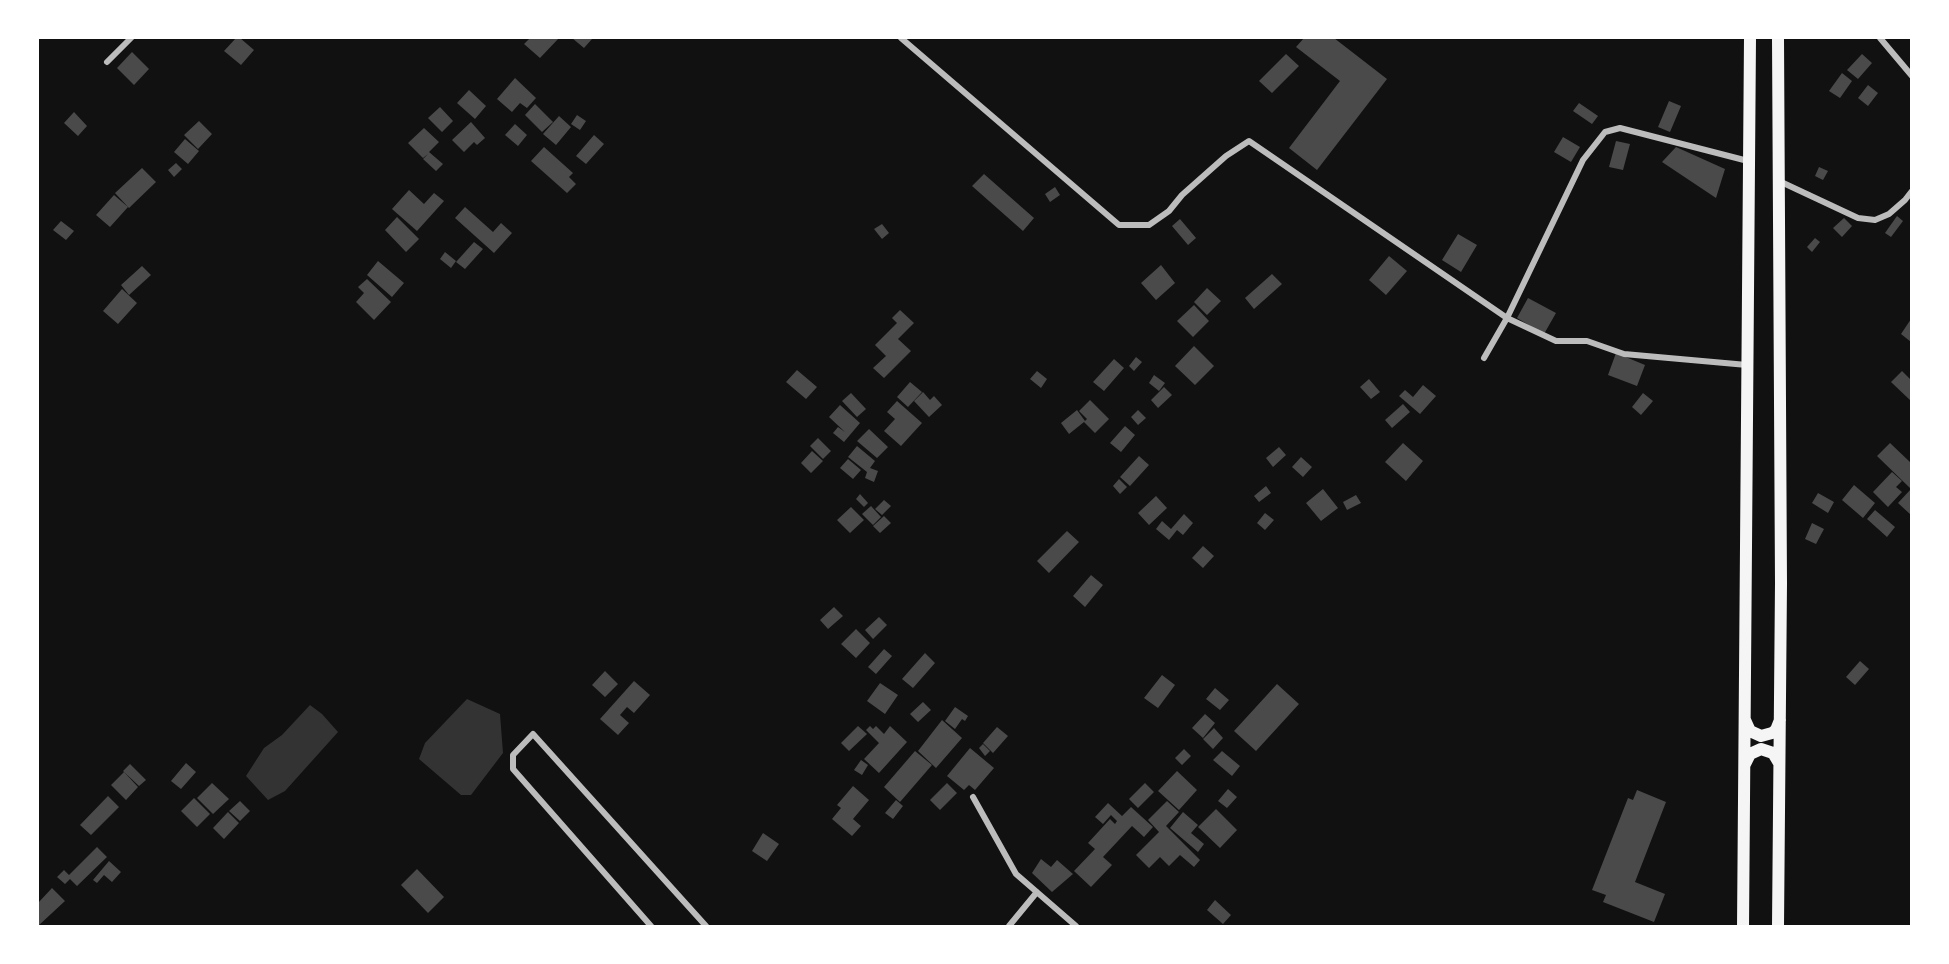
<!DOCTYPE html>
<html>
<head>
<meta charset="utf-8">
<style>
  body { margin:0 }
  #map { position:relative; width:1949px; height:964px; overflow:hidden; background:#111; font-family:"Asap Condensed",sans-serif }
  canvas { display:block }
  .frame { position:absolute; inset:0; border:39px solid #fff; pointer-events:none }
</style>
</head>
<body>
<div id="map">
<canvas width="1949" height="964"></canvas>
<div class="frame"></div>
</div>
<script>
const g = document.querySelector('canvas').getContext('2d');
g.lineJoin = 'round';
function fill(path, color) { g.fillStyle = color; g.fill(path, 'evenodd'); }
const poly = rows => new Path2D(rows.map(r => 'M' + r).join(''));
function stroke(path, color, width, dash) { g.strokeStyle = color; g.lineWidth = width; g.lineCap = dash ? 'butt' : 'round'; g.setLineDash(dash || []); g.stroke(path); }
const water = poly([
  [467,699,500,714,503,753,471,795,461,795,419,759,425,743],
  [310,705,322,714,338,732,285,791,268,800,246,776,264,748,282,735]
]);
const building = poly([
  [236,38,240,38,254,50,241,65,224,51],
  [530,38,559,38,540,58,524,44],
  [572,38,591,38,592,39,584,48],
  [1304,38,1334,38,1387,79,1317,170,1289,148,1340,81,1296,47],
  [132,52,149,69,134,85,117,68],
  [1286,54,1299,66,1272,93,1259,81],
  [1862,54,1872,63,1858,79,1847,70],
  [1842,73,1852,81,1840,98,1829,91],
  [515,78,536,98,527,108,520,103,512,112,497,99],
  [1868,85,1878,93,1868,106,1858,98],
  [469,90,486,106,475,119,457,103],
  [1669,101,1681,106,1670,132,1658,127],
  [1579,103,1598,116,1592,124,1573,111],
  [535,104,553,122,542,132,525,115],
  [440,107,453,121,442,132,428,118],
  [74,112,87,126,78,136,64,123],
  [577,115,586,121,580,130,571,124],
  [559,116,571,127,556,145,543,134],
  [199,121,212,134,198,149,184,135],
  [471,122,485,138,477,145,474,142,464,152,452,140],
  [515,124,527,135,518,146,505,135],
  [424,128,439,142,429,152,443,164,436,171,423,159,428,154,423,158,408,143],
  [594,135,604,144,586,164,576,156],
  [1563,137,1580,147,1571,162,1554,152],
  [185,139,199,151,188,164,174,152],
  [1616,141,1630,144,1623,170,1609,167],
  [544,147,573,173,569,177,576,184,567,193,531,161],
  [1676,147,1725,169,1716,198,1662,162],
  [176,163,182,169,174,177,168,170],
  [1819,167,1828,171,1823,180,1815,176],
  [142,168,156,182,129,208,115,193],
  [984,174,1034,218,1023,231,972,186],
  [1055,187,1060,195,1050,202,1045,194],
  [409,190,424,204,434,193,444,201,417,231,392,209],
  [114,195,128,207,110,227,96,215],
  [465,207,493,232,501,223,512,233,494,253,455,218],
  [1897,216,1903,221,1891,237,1885,233],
  [397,217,419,239,406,252,385,230],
  [1844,218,1852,226,1842,237,1833,228],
  [1180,219,1196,238,1188,245,1172,226],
  [61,221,74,231,66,240,53,230],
  [882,224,889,233,882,239,874,229],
  [1458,234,1477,245,1461,272,1442,260],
  [1815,238,1820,242,1812,252,1807,247],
  [474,242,483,249,465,269,456,262],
  [445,252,456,261,451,268,440,259],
  [1389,256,1407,271,1386,295,1369,280],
  [378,261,404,283,392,297,367,275],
  [1161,265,1175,283,1156,300,1141,283],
  [142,266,151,275,129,295,121,285],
  [1272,274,1282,284,1254,309,1245,298],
  [367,279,391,302,374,320,356,302,364,293,358,287],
  [1207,288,1221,301,1207,315,1194,302],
  [122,289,137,303,118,324,103,311],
  [1528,298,1556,313,1544,334,1517,318],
  [1194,305,1209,321,1193,337,1177,321],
  [900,310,914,323,898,339,911,351,884,378,873,368,886,356,875,345,897,323,892,318],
  [1911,319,1911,342,1901,334],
  [1194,346,1214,366,1195,385,1175,366],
  [1616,353,1645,365,1637,386,1608,375],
  [1136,357,1142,362,1134,371,1129,366],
  [1114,359,1124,368,1104,391,1093,382],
  [797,370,817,387,806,399,786,382],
  [1037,371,1047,379,1041,388,1030,379],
  [1902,371,1910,379,1911,377,1911,401,1891,382],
  [1154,375,1165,383,1159,391,1149,383],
  [1369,379,1380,392,1371,399,1360,387],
  [910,382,922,392,908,407,897,397],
  [1423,385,1436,396,1420,414,1399,396,1405,390,1413,397],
  [1164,387,1172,395,1158,408,1151,400],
  [923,392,930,400,934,396,942,405,929,417,914,401],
  [851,393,866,409,857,417,842,401],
  [1643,393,1653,401,1641,415,1632,407],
  [1090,400,1109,419,1095,433,1084,422,1069,434,1061,423,1077,410,1085,421,1087,419,1079,411],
  [897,401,922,423,901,446,884,431,895,419,887,412],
  [1403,404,1410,412,1392,428,1385,420],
  [840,405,860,423,844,442,833,433,838,427,845,432,829,417],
  [1138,410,1146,418,1138,425,1131,417],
  [1125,426,1135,435,1121,452,1110,443],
  [869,429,888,447,877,458,857,441],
  [818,438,831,451,823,459,810,446],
  [1403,443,1423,461,1406,481,1385,462],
  [1890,443,1911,463,1911,489,1877,456],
  [857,446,875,461,870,468,878,471,874,482,865,478,867,472,848,457],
  [1279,447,1286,455,1273,467,1266,458],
  [812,451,823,461,811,473,801,463],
  [1139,456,1149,465,1130,486,1120,477],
  [1301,457,1312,467,1303,477,1292,467],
  [848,459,861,470,853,479,840,468],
  [1892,472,1902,481,1896,487,1902,492,1888,507,1873,492],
  [1119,479,1127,487,1120,494,1113,486],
  [1854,485,1875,503,1863,518,1842,500],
  [1266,486,1271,493,1259,502,1254,496],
  [1323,489,1338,508,1321,521,1306,503],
  [1911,489,1911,515,1898,503],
  [1818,493,1834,502,1828,513,1812,503],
  [860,494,868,503,864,507,856,499],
  [1356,495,1361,503,1347,510,1343,502],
  [1156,496,1167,508,1149,525,1138,513],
  [884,500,891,506,882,515,875,509],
  [871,506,881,517,873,525,862,514],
  [851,507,864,520,850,533,837,520],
  [1875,510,1895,527,1887,537,1867,519],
  [1265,513,1274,520,1265,530,1257,523],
  [1184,514,1193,523,1183,535,1177,530,1169,540,1156,529,1162,521,1171,529],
  [884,516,891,523,880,533,873,526],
  [1812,523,1824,529,1816,544,1805,539],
  [1067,531,1079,542,1049,573,1037,561],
  [1203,546,1214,556,1203,568,1192,558],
  [1091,575,1103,585,1085,607,1073,596],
  [834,607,843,616,828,629,820,620],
  [879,617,887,625,873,639,865,630],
  [856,629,870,643,856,658,841,644],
  [884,649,892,656,876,674,868,667],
  [925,653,935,663,913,688,902,679],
  [1860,661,1869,669,1855,685,1846,677],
  [605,671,618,684,605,697,592,685],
  [1162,675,1175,685,1158,708,1144,698],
  [634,681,650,695,634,713,627,707,620,715,629,723,618,735,600,719],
  [880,683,898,695,885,714,867,701],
  [1277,684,1299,704,1256,751,1234,731],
  [1215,688,1229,700,1220,710,1206,699],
  [923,702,931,710,918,722,910,714],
  [955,707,968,716,965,721,962,719,955,729,945,721],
  [1205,714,1215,723,1203,738,1192,728],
  [942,720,962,738,936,768,918,751],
  [858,726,867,734,849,751,841,743],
  [870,726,873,729,876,726,884,734,890,726,907,742,879,773,864,759,879,743,866,730],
  [997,727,1008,736,993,753,983,743],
  [1214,728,1223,738,1213,749,1203,739],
  [983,744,990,751,985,756,979,748],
  [970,748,994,768,975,790,969,785,964,790,947,776],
  [1184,749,1191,756,1182,765,1175,758],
  [915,751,932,765,900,802,884,787],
  [1222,751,1240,766,1232,776,1213,760],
  [861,760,868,765,862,775,854,770],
  [186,763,196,772,181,789,171,781],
  [130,764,146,780,139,786,123,771],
  [1177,771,1197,790,1179,810,1158,791],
  [124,772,138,787,126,800,111,785],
  [212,783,229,799,213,814,197,798],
  [947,783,957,793,940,810,930,800],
  [1145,783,1154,792,1138,808,1129,799],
  [853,786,869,800,853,819,861,826,852,836,832,819,841,808,837,805],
  [1228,789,1237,797,1227,808,1218,801],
  [1637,790,1666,802,1635,882,1665,894,1654,922,1603,902,1606,895,1592,890,1628,798,1633,800],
  [108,796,119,807,91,835,80,825],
  [194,798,210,814,197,827,181,811],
  [896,800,903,806,893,819,885,813],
  [240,801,250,811,240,821,229,811],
  [1167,801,1179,812,1166,826,1200,860,1194,867,1180,855,1169,866,1160,857,1149,868,1136,855,1159,832,1148,820],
  [1108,803,1122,816,1131,807,1153,827,1144,837,1132,826,1103,857,1112,865,1091,887,1074,871,1095,849,1088,843,1110,819,1115,824,1117,821,1111,815,1103,824,1095,817],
  [1216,809,1237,830,1220,848,1198,827],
  [228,812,239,823,224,839,213,828],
  [1183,812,1198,825,1191,833,1204,844,1198,852,1170,828],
  [763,833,779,844,767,861,752,851],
  [97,847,107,857,77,886,70,879,65,884,57,877,64,870,69,875],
  [1041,859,1051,867,1057,860,1073,874,1052,892,1032,873],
  [109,861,121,872,112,882,104,875,97,883,93,880],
  [417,869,444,897,428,913,401,885],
  [52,888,65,901,38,926,38,903],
  [1215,900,1231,915,1223,924,1207,910]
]);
const minor = poly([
  [901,38,1119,225,1149,225,1169,211,1182,195,1226,156,1249,141,1507,318,1556,341,1587,341,1624,354,1747,365],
  [1880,38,1912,76],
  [107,62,131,38],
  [1779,181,1858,218,1875,220,1889,214,1905,200,1912,191],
  [1484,358,1507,318,1583,160,1605,132,1620,128,1748,161],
  [973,797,1016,874,1076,926],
  [651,926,513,769,513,755,533,734,706,926],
  [1009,926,1037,892]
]);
const trunk = poly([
  [1778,38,1781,583,1778,926],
  [1745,720,1750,731,1761,736,1772,733,1776,730,1780,720],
  [1745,764,1750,754,1761,749,1773,753,1779,763],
  [1743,926,1750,38]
]);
fill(water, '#333');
fill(building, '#4a4a4a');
stroke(minor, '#bcbcbc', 6);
stroke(trunk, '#f5f5f5', 12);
</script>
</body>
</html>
